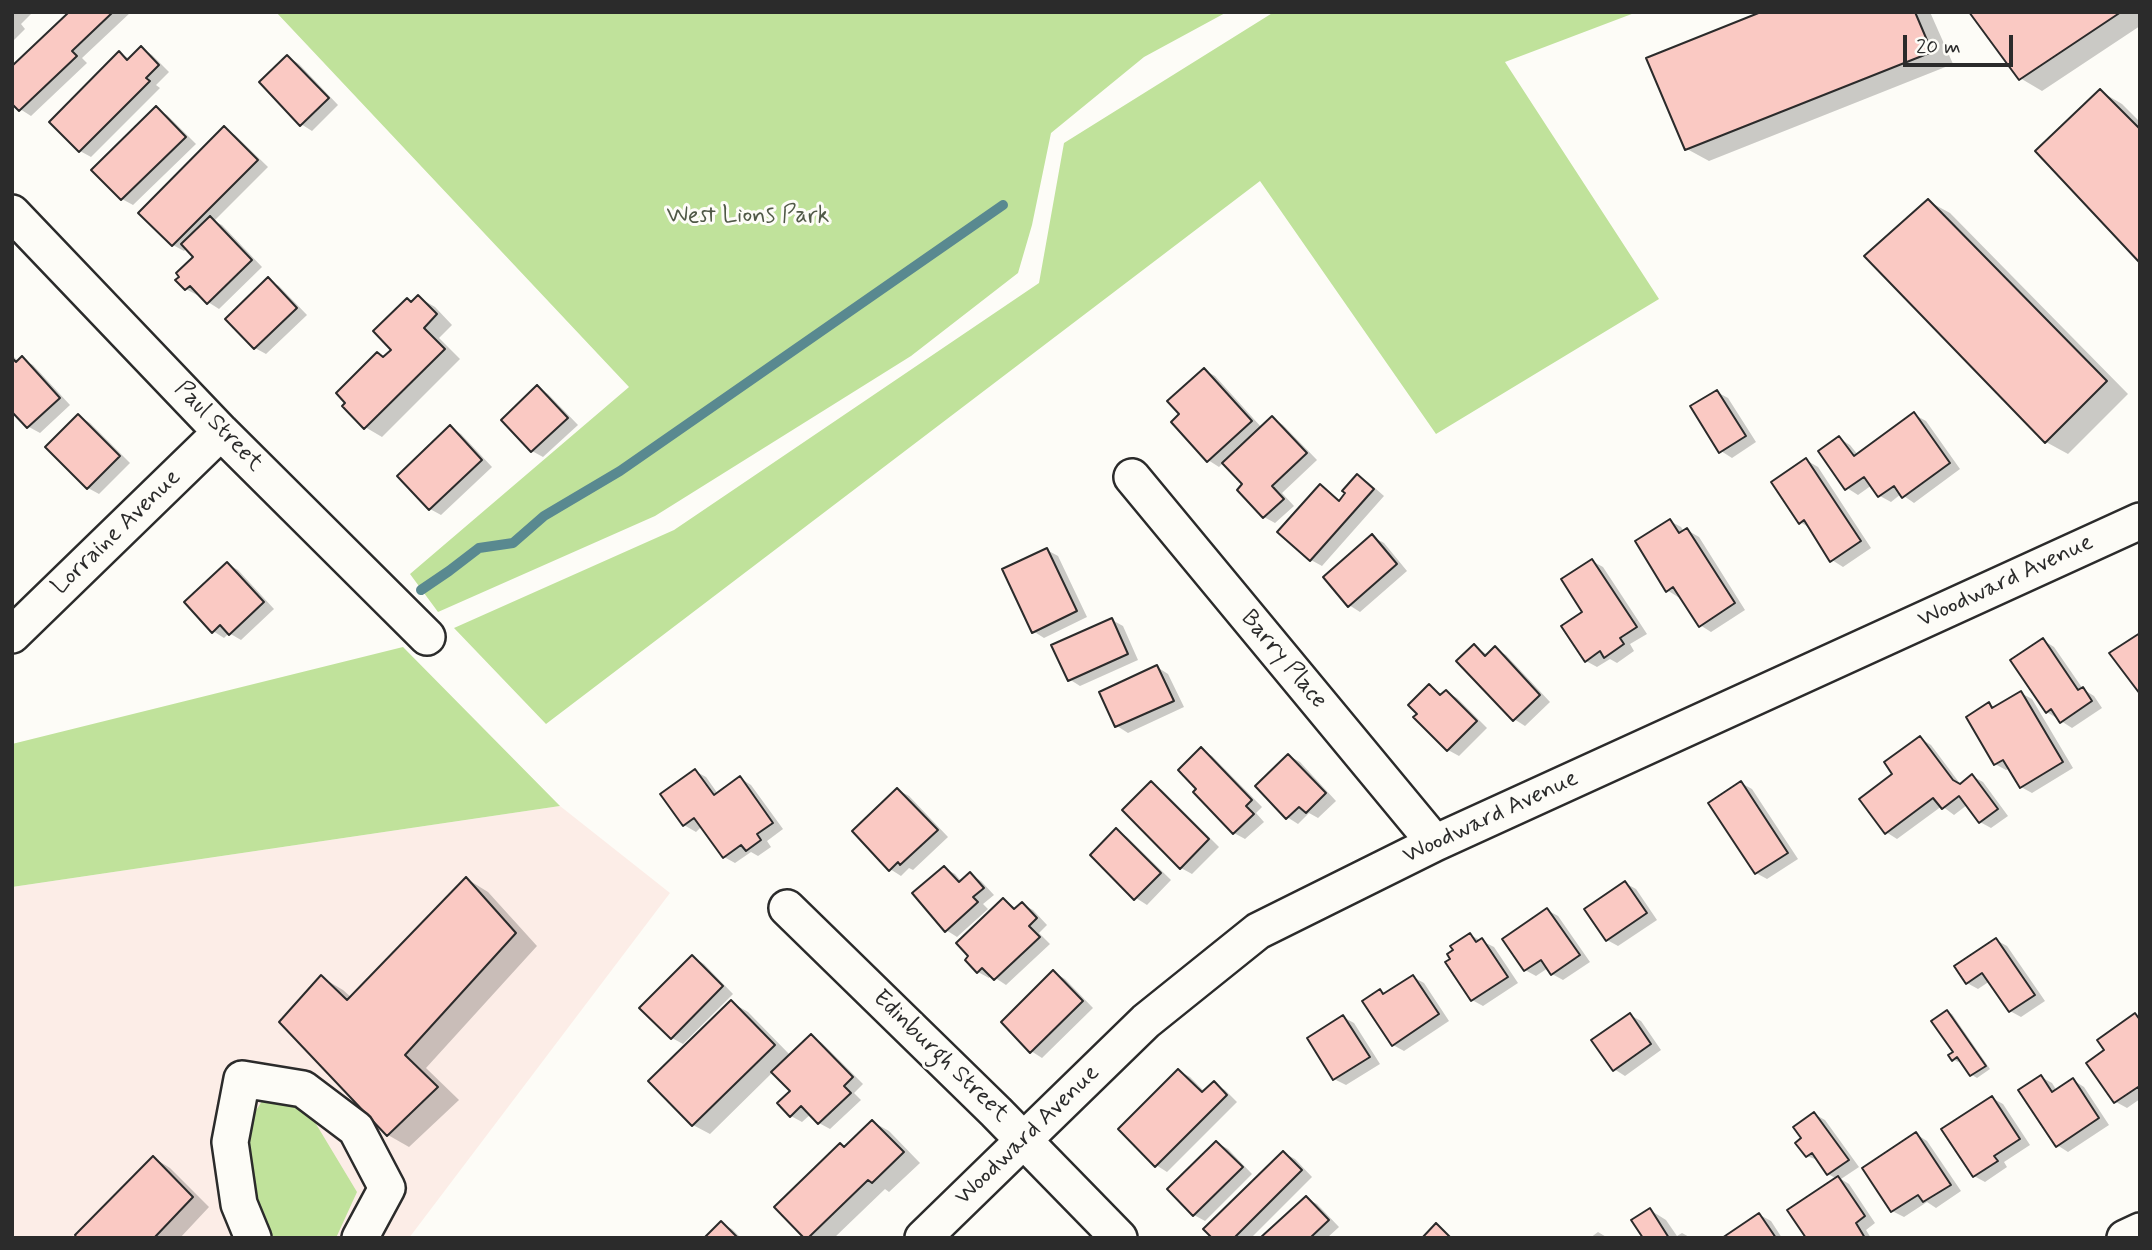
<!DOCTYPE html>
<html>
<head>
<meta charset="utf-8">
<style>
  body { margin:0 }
  #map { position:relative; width:2152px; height:1250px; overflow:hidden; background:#fdfcf7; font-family:Mynerve,sans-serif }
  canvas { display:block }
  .frame { position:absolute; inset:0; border:14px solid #2b2b2b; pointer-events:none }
  .scale { position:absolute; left:1903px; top:35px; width:110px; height:32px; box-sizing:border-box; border:4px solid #2b2b2b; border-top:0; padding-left:9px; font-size:21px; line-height:24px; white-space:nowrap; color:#2b2b2b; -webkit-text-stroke:5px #fdfcf7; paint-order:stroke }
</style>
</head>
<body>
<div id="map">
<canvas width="2152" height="1250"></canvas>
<div class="frame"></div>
<div class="scale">20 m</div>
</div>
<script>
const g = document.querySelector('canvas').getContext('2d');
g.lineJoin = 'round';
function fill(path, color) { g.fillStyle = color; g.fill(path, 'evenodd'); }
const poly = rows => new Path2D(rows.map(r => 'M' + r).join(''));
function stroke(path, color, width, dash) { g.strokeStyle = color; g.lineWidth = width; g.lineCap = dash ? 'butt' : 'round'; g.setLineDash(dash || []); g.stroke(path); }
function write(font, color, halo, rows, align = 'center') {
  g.font = font + ' Mynerve,sans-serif'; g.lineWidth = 6; g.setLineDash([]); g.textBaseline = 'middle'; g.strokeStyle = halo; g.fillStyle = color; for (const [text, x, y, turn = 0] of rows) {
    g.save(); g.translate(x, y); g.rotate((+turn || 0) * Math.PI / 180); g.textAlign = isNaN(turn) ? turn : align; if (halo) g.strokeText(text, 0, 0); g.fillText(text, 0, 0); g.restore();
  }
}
const built = poly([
  [560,806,670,893,409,1238,12,1238,12,887]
]);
const green = poly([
  [276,12,1227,12,1144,57,1051,133,1032,225,1018,273,911,356,655,516,438,612,410,574,629,387],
  [1274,12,1637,12,1505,62,1659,299,1436,434,1260,181,546,724,454,628,674,530,1039,283,1064,143],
  [403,647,560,806,12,887,12,744],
  [262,1101,307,1109,357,1192,336,1238,266,1238,257,1226,245,1128]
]);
const shadow = poly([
  [12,12,33,12,21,24,25,29,12,42],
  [71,12,131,12,82,58,87,63,31,116,20,109],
  [1766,12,1930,12,1953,64,1709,161,1687,149],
  [1971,12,2140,12,2140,26,2042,91,2020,78],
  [141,48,152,55,169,72,156,85,160,88,91,157,80,151,51,122,119,53,130,59],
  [288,57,299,64,338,105,312,131,301,124],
  [2100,91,2122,104,2140,122,2140,261],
  [156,109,167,115,196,144,133,205,122,199],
  [224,129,235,135,268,167,214,221,222,225,262,267,219,309,208,302,200,293,197,295,186,289,195,257,187,248,184,251,173,245,141,213],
  [1928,201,1950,213,2128,394,2068,454,2046,442],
  [268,280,279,286,307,315,266,354,255,348],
  [418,297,435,307,452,325,439,338,460,359,382,437,365,427,378,354,385,358,394,350,412,303],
  [12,355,19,362,22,359,33,365,70,405,40,433,29,427,12,409],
  [1204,370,1215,376,1262,428,1272,418,1283,425,1317,460,1282,493,1294,506,1275,523,1264,517,1245,485,1224,462,1219,467,1208,460,1181,415],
  [537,387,548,394,578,425,543,457,532,451],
  [1717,392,1728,398,1756,442,1732,458,1721,451],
  [1915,415,1926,421,1960,469,1914,503,1901,494,1891,502,1880,496,1872,485,1858,495,1847,488,1839,438,1850,445,1858,455],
  [79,416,90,423,130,463,99,494,88,488],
  [450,427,461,434,492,467,441,515,430,509],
  [1806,460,1818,467,1871,548,1843,567,1832,560,1812,529,1800,522],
  [1357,476,1368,482,1384,496,1322,566,1311,560,1320,486,1341,501],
  [1670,521,1681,527,1684,532,1687,530,1699,537,1745,610,1711,632,1700,625,1681,595,1678,597,1667,590],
  [1373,537,1384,543,1407,571,1360,612,1349,605],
  [1047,550,1058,556,1087,617,1044,638,1033,631],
  [1592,561,1603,567,1647,634,1630,644,1634,651,1617,663,1610,659,1597,667,1586,661,1585,612],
  [227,564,238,570,274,609,241,640,229,633,224,638,213,631],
  [1112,620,1123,626,1138,660,1080,686,1069,679],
  [2043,640,2054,647,2083,689,2094,696,2102,708,2072,728,2047,712],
  [1474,646,1488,655,1495,649,1506,655,1550,702,1525,726,1514,719],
  [1157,667,1168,674,1184,707,1128,733,1117,726],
  [1429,686,1443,695,1446,692,1457,698,1487,728,1459,756,1448,750,1416,717],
  [2021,693,2032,699,2073,768,2032,793,2021,787,2010,768,2006,770,1995,764,1989,704,1996,708],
  [1920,738,1931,745,1961,785,1972,776,1983,782,2008,816,1991,828,1980,822,1967,805,1954,815,1942,806,1897,839,1886,832,1895,774],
  [1201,749,1212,756,1262,807,1256,813,1264,822,1245,839,1234,833],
  [1289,756,1300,762,1336,801,1318,818,1309,813,1298,824,1287,817],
  [695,771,706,777,718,794,740,778,751,785,783,829,767,841,771,847,758,856,751,852,735,863,724,857,702,826,696,832,684,825,662,795],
  [1151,783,1162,790,1219,847,1192,874,1181,868],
  [1741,783,1752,789,1798,859,1767,879,1756,873],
  [898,790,909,796,948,837,913,870,909,868,901,876,890,869],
  [1116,830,1127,837,1171,880,1147,905,1136,898],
  [944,868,955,874,962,882,970,874,981,881,994,895,983,904,988,909,957,937,946,930],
  [467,879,488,892,537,946,426,1068,459,1100,409,1147,388,1135,321,977,343,990,352,998],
  [1625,883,1636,889,1657,920,1618,946,1607,940],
  [1003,900,1017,909,1022,904,1033,910,1047,925,1039,933,1050,944,1006,985,991,975,989,978,978,972],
  [1547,910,1558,916,1590,962,1563,980,1552,974,1548,968,1536,976,1525,970,1504,939],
  [1470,935,1494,947,1518,983,1483,1006,1472,1000,1452,959],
  [1996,940,2007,946,2045,1001,2021,1017,2010,1011,1990,981,1978,989,1967,983],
  [693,957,704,964,733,994,683,1044,672,1038],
  [1054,972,1065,979,1093,1008,1042,1058,1031,1051],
  [1413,977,1424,983,1449,1021,1404,1051,1393,1045,1380,991,1386,995],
  [731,1002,748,1012,791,1056,811,1036,822,1043,863,1084,854,1093,861,1100,830,1129,819,1123,811,1114,802,1122,791,1116,779,1103,792,1091,773,1072,710,1134,693,1125,650,1081],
  [1947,1012,1952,1014,1990,1069,1977,1078,1972,1075,1961,1060,1958,1062,1953,1059,1955,1053],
  [1630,1015,1641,1021,1661,1050,1625,1076,1614,1069],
  [2135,1015,2140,1018,2140,1099,2127,1108,2116,1102,2107,1050],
  [1343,1017,1354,1023,1380,1064,1346,1085,1334,1079],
  [1179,1071,1190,1077,1205,1092,1214,1084,1225,1090,1237,1102,1167,1172,1156,1165],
  [2041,1077,2052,1083,2057,1091,2073,1080,2084,1087,2109,1125,2068,1152,2057,1145],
  [1992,1098,2003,1104,2030,1145,2004,1162,2007,1167,1985,1182,1974,1176],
  [1814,1114,1825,1120,1859,1167,1841,1179,1849,1184,1875,1223,1866,1230,1871,1238,1808,1238,1837,1179,1828,1174,1820,1161,1807,1156,1804,1139],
  [873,1122,889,1131,920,1163,889,1192,885,1189,834,1238,806,1238,845,1148],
  [1916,1134,1927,1141,1961,1191,1936,1208,1927,1202,1904,1217,1892,1211],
  [1217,1143,1228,1149,1252,1174,1205,1221,1194,1215],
  [1284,1153,1295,1159,1312,1177,1251,1238,1215,1238],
  [154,1158,170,1168,209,1207,180,1238,79,1238],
  [1306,1198,1317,1204,1339,1227,1327,1238,1262,1238],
  [1650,1210,1666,1220,1677,1236,1682,1233,1691,1238,1645,1238],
  [1760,1215,1771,1221,1782,1238,1725,1238],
  [721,1223,732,1229,741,1238,706,1238],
  [1598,1232,1608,1238,1590,1238]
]);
const stream = poly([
  [421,590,449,571,479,548,513,543,544,516,620,471,1003,205]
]);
const building = poly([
  [69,12,113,12,72,51,77,56,19,111,12,104,12,66,69,12],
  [1761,12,1915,12,1932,52,1685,150,1646,58,1761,12],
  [1969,12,2121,12,2019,80,1969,12],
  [141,46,159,65,146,78,150,81,79,152,49,122,119,51,127,60,141,46],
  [287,55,329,98,300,126,259,82,287,55],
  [2100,89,2140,129,2140,263,2035,151,2100,89],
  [156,106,186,137,121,200,91,170,156,106],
  [224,126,258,160,172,246,138,213,224,126],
  [1928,199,2107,381,2045,443,1864,256,1928,199],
  [210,216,252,260,207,304,190,286,185,290,175,280,179,277,176,273,193,257,181,244,210,216],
  [268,277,297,308,254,349,225,319,268,277],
  [418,295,437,314,424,328,445,349,364,429,342,406,345,403,336,393,377,352,383,357,391,350,373,331,407,298,411,302,418,295],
  [22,356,60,398,27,428,12,412,12,358,16,362,22,356],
  [1204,368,1252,421,1207,462,1171,422,1179,414,1167,401,1204,368],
  [537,385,568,418,531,452,501,420,537,385],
  [1717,390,1746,436,1719,453,1690,406,1717,390],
  [1914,412,1950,463,1902,498,1894,486,1878,497,1864,477,1845,490,1818,451,1839,436,1854,456,1914,412],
  [78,414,120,456,87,489,45,447,78,414],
  [1272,416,1307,453,1272,486,1284,499,1263,518,1237,490,1242,484,1222,463,1272,416],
  [450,425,482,460,429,510,397,476,450,425],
  [1806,458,1861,541,1830,562,1804,520,1799,524,1771,482,1806,458],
  [1357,474,1374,489,1310,561,1277,532,1320,484,1339,501,1345,493,1342,491,1357,474],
  [1670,519,1679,533,1687,528,1735,603,1699,627,1673,587,1666,592,1635,541,1670,519],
  [1372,534,1397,564,1348,607,1323,577,1372,534],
  [1047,548,1077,611,1032,633,1002,569,1047,548],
  [1592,559,1637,627,1620,638,1624,644,1604,658,1600,651,1585,662,1561,626,1582,612,1561,579,1592,559],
  [227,562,264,602,229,635,220,625,212,633,184,602,227,562],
  [1112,618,1128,654,1068,681,1051,645,1112,618],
  [2140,633,2140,694,2109,653,2140,633],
  [2043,638,2078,690,2083,687,2092,701,2060,723,2051,709,2046,713,2010,660,2043,638],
  [1474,644,1485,656,1495,646,1540,695,1513,721,1456,661,1474,644],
  [1157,665,1174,701,1115,727,1099,692,1157,665],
  [1429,684,1440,695,1446,690,1477,721,1447,751,1413,717,1417,714,1408,705,1429,684],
  [2021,691,2063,762,2020,788,2003,760,1994,765,1966,717,1989,702,1992,708,2021,691],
  [1920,736,1953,780,1960,784,1972,774,1998,809,1979,823,1959,796,1942,809,1933,798,1885,834,1859,799,1892,774,1884,762,1920,736],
  [1201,747,1252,800,1246,806,1254,814,1233,834,1193,792,1196,789,1178,770,1201,747],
  [1288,754,1326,793,1306,813,1299,807,1286,819,1255,786,1288,754],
  [695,769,714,795,740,776,773,823,757,834,761,840,746,851,741,845,723,858,694,818,683,826,660,794,695,769],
  [1151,781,1209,839,1180,869,1122,810,1151,781],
  [1741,781,1788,853,1755,874,1708,803,1741,781],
  [897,788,938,830,900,865,898,862,889,871,852,831,897,788],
  [1116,828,1161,873,1134,900,1090,855,1116,828],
  [944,866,959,882,970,872,984,888,973,897,978,902,945,932,912,893,944,866],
  [466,877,516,933,405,1055,438,1087,387,1136,279,1022,321,975,347,1000,466,877],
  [1625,881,1647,913,1606,941,1584,909,1625,881],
  [1003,898,1014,909,1022,902,1037,918,1029,926,1040,937,994,980,982,968,977,973,965,960,968,956,956,943,1003,898],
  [1547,908,1580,955,1551,975,1541,960,1524,971,1502,939,1547,908],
  [1470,933,1476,942,1482,938,1508,977,1471,1001,1445,962,1450,959,1447,954,1453,950,1450,946,1470,933],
  [1996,938,2035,995,2009,1012,1982,973,1966,984,1954,966,1996,938],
  [692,955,723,986,671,1039,639,1008,692,955],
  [1053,970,1083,1001,1030,1053,1001,1022,1053,970],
  [1413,975,1439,1014,1392,1046,1362,1001,1380,989,1383,994,1413,975],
  [731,1000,775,1045,692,1126,648,1081,731,1000],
  [1947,1010,1986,1066,1970,1076,1957,1057,1952,1061,1948,1055,1953,1052,1931,1021,1947,1010],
  [1630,1013,1651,1044,1613,1071,1591,1040,1630,1013],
  [2135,1013,2140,1020,2140,1090,2138,1087,2114,1103,2086,1063,2104,1050,2097,1040,2135,1013],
  [1343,1015,1370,1057,1333,1080,1307,1038,1343,1015],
  [811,1034,853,1077,844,1086,851,1093,818,1124,801,1106,790,1117,777,1103,790,1091,771,1072,811,1034],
  [1178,1069,1202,1092,1214,1081,1227,1095,1155,1167,1118,1129,1178,1069],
  [2041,1075,2052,1092,2073,1078,2099,1118,2056,1147,2018,1090,2041,1075],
  [1992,1096,2020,1139,1994,1156,1998,1161,1973,1177,1941,1129,1992,1096],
  [1814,1112,1849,1160,1827,1175,1812,1153,1806,1157,1795,1143,1801,1138,1793,1127,1814,1112],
  [872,1120,904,1152,872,1183,868,1180,808,1238,804,1238,774,1207,840,1143,844,1147,872,1120],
  [1916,1132,1951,1185,1923,1202,1918,1195,1891,1212,1862,1168,1916,1132],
  [1216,1141,1243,1167,1193,1216,1167,1189,1216,1141],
  [1283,1151,1302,1170,1234,1238,1212,1238,1203,1229,1283,1151],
  [153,1156,193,1197,154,1238,77,1238,75,1235,153,1156],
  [1838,1176,1865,1216,1856,1223,1865,1238,1806,1238,1787,1210,1838,1176],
  [1306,1196,1329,1220,1310,1238,1260,1238,1306,1196],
  [1650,1208,1669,1238,1643,1238,1631,1220,1650,1208],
  [1759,1213,1776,1238,1722,1238,1759,1213],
  [721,1221,738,1238,704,1238,721,1221],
  [1436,1223,1451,1238,1422,1238,1436,1223]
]);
const minor = poly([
  [12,213,221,432,427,637],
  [1132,477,1435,843],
  [12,635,221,432],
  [787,908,996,1112,1119,1238],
  [253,1238,239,1204,230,1142,242,1079,303,1089,356,1129,387,1188,360,1238],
  [923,1238,1146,1021,1258,931,1435,843,2140,521],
  [2125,1238,2140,1231]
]);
const parkNames = [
  ["West Lions Park",748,217]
];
const streetNames = [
  ["Paul Street",218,427,46],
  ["Lorraine Avenue",117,533,-44],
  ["Woodward Avenue",2006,582,-25],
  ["Barry Place",1283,660,50],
  ["Woodward Avenue",1491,818,-25],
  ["Edinburgh Street",940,1057,44],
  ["Woodward Avenue",1028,1136,-44]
];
fill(built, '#fcede7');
fill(green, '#c0e29b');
fill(shadow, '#0003');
stroke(stream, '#598990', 10);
fill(building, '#fac9c3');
stroke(building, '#2b2b2b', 2);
stroke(minor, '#2b2b2b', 40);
stroke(minor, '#fdfcf7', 35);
write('24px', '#505947', '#fdfcf7', parkNames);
write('24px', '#2b2b2b', '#fdfcf7', streetNames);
</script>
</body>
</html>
